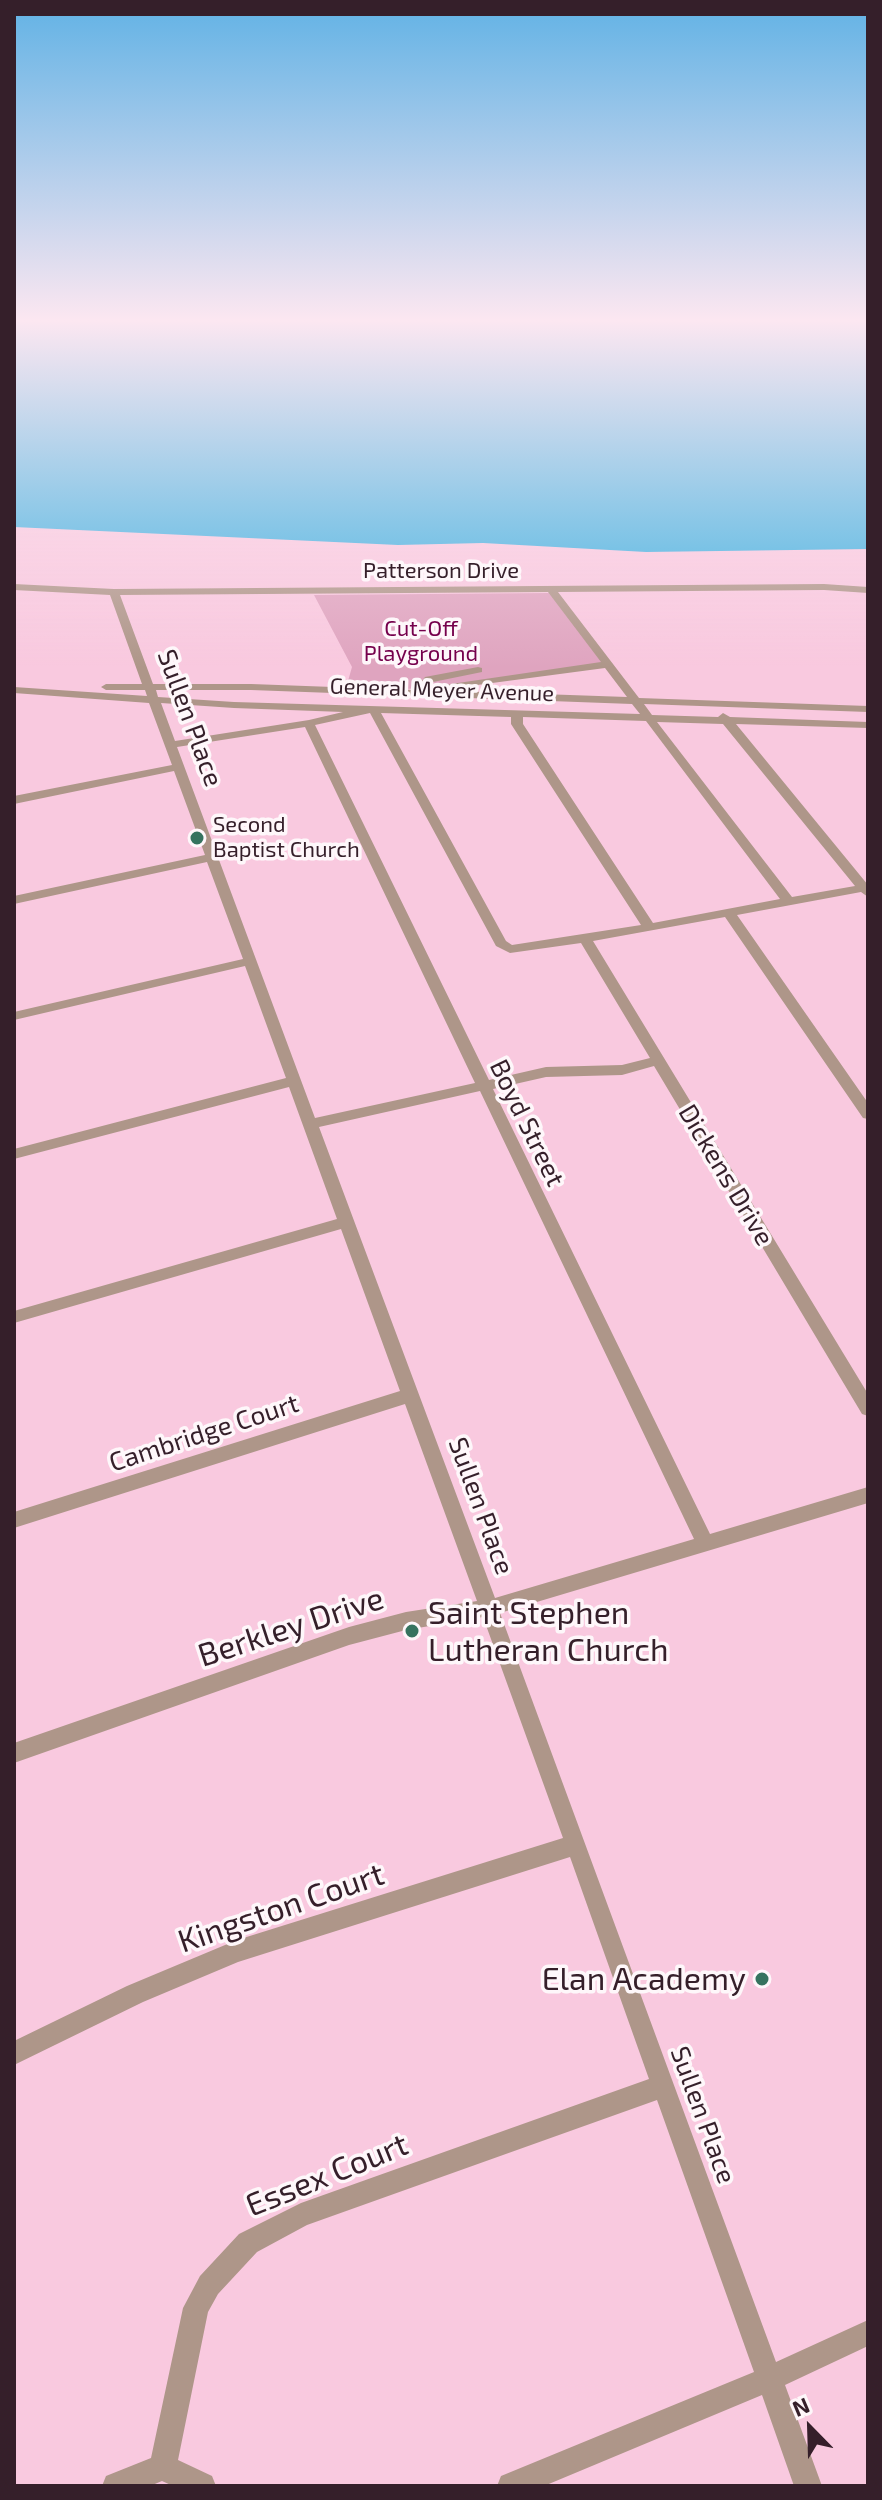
<!DOCTYPE html>
<html>
<head>
<meta charset="utf-8">
<style>
  body { margin:0 }
  #map { position:relative; width:882px; height:2500px; overflow:hidden; background:#f9c9df; font-family:"Exo 2",sans-serif }
  canvas { display:block }
  .frame { position:absolute; inset:0; border:16px solid #351f2a; pointer-events:none }
  .north { position:absolute; left:770px; top:2388px; width:80px; height:80px; -webkit-text-stroke:6px #fef7fa; paint-order:stroke; rotate:337deg; font-size:22px; font-weight:700; line-height:32px; text-align:center; color:#351f2a }
  .north::after { content:''; display:block; margin:auto; width:28px; height:36px; background:#351f2a; clip-path:polygon(50% 0,100% 100%,50% 72%,0 100%) }
</style>
</head>
<body>
<div id="map">
<canvas width="882" height="2500"></canvas>
<div class="frame"></div>
<div class="north">N</div>
</div>
<script>
const g = document.querySelector('canvas').getContext('2d');
g.lineJoin = 'round';
function fill(path, color) { g.fillStyle = color; g.fill(path, 'evenodd'); }
const poly = rows => new Path2D(rows.map(r => 'M' + r).join(''));
function stroke(path, color, width, dash) { g.strokeStyle = color; g.lineWidth = width; g.lineCap = dash ? 'butt' : 'round'; g.setLineDash(dash || []); g.stroke(path); }
function write(font, color, halo, rows, align = 'center') {
  g.font = font + ' "Exo 2",sans-serif'; g.lineWidth = 7; g.setLineDash([]); g.textBaseline = 'middle'; g.strokeStyle = halo; g.fillStyle = color; for (const [text, x, y, turn = 0] of rows) {
    g.save(); g.translate(x, y); g.rotate((+turn || 0) * Math.PI / 180); g.textAlign = isNaN(turn) ? turn : align; if (halo) g.strokeText(text, 0, 0); g.fillText(text, 0, 0); g.restore();
  }
}
const green = poly([
  [550,593,603,663,426,689,346,688,352,667,314,595]
]);
const water = poly([
  [14,318,868,318,868,549,646,552,483,543,398,545,14,527]
]);
const minor = poly([
  [14,584,114,589,824,584,868,587,868,593,824,590,558,592,639,698,868,706,868,712,644,704,652,715,718,717,723,713,730,717,868,722,868,728,736,724,868,885,868,897,861,892,737,915,868,1103,868,1119,863,1118,725,917,593,941,868,1394,868,1416,862,1414,654,1066,622,1075,546,1077,493,1089,710,1534,868,1487,868,1503,500,1613,776,2362,868,2320,868,2346,785,2385,822,2486,794,2486,762,2395,544,2486,497,2486,501,2476,754,2372,657,2100,307,2225,257,2252,218,2294,208,2312,178,2460,212,2476,216,2486,173,2486,162,2481,150,2486,102,2486,106,2476,151,2458,183,2308,200,2276,239,2234,301,2203,649,2079,570,1857,238,1962,143,2002,14,2065,14,2041,127,1986,237,1940,563,1838,483,1617,406,1630,349,1645,14,1763,14,1743,349,1627,406,1612,477,1601,405,1404,14,1528,14,1512,400,1391,341,1229,14,1323,14,1311,337,1219,289,1087,14,1159,14,1149,286,1078,245,966,14,1020,14,1012,243,959,207,862,14,904,14,896,205,855,174,771,14,804,14,796,172,765,149,703,14,693,14,687,147,696,145,690,106,690,101,687,106,684,142,684,110,595,14,590,14,584],
  [548,592,601,662,451,684,447,685,447,689,605,668,627,697,426,690,433,682,482,672,482,668,478,667,425,677,415,690,251,684,153,684,120,595,548,592],
  [156,690,251,690,632,704,640,714,234,702,158,697,156,690],
  [161,703,234,708,343,712,309,720,175,741,161,703],
  [370,713,496,946,510,953,581,943,650,1058,622,1065,546,1067,489,1080,315,725,370,713],
  [381,713,511,717,511,724,641,925,512,945,506,941,381,713],
  [523,717,646,721,780,899,653,923,523,724,523,717],
  [657,722,723,724,855,886,792,897,657,722],
  [305,727,475,1083,315,1118,177,747,305,727],
  [480,1091,694,1539,495,1598,319,1127,480,1091]
]);
const markers = [
  [197,838,8,"#36735f"],
  [412,1631,8,"#36735f"],
  [762,1979,8,"#36735f"]
];
const farStreetnames = [
  ["Patterson Drive",441,571],
  ["General Meyer Avenue",442,690,2]
];
const farParknames = [
  ["Cut-Off",421,629],
  ["Playground",421,654]
];
const farPoinames = [
  ["Second",213,825],
  ["Baptist Church",213,850]
];
const streetNames = [
  ["Sullen Place",190,718,70],
  ["Boyd Street",527,1123,64],
  ["Dickens Drive",726,1175,59],
  ["Cambridge Court",204,1433,-18],
  ["Sullen Place",481,1506,70],
  ["Sullen Place",703,2115,70]
];
const nearPoinames = [
  ["Saint Stephen",428,1613],
  ["Lutheran Church",428,1650],
  ["Elan Academy",746,1979,"right"]
];
const nearStreetnames = [
  ["Berkley Drive",291,1627,-18],
  ["Kingston Court",281,1908,-19],
  ["Essex Court",327,2175,-22]
];
fill(green, '#dfa4bf');
fill(water, '#37b0e0');
fill(minor, '#ae9689');
const sky = g.createLinearGradient(0, 0, 0, 668);
sky.addColorStop(0, '#61b2e5');
sky.addColorStop(0.48, '#fce7f1');
sky.addColorStop(1, '#fce7f100');
g.fillStyle = sky;
g.fillRect(0, 0, 882, 668);
for (const [x, y, r, color] of markers) { const dot = new Path2D(); dot.arc(x, y, r, 0, 2 * Math.PI); g.fillStyle = color; g.fill(dot); stroke(dot, '#fef7fa', 3); }
write('22px', '#351f2a', '#fef7fa', farStreetnames);
write('22px', '#75004c', '#fef7fa', farParknames);
write('22px', '#351f2a', '#fef7fa', farPoinames, 'left');
write('26px', '#351f2a', '#fef7fa', streetNames);
write('32px', '#351f2a', '#fef7fa', nearPoinames, 'left');
write('32px', '#351f2a', '#fef7fa', nearStreetnames);
</script>
</body>
</html>
